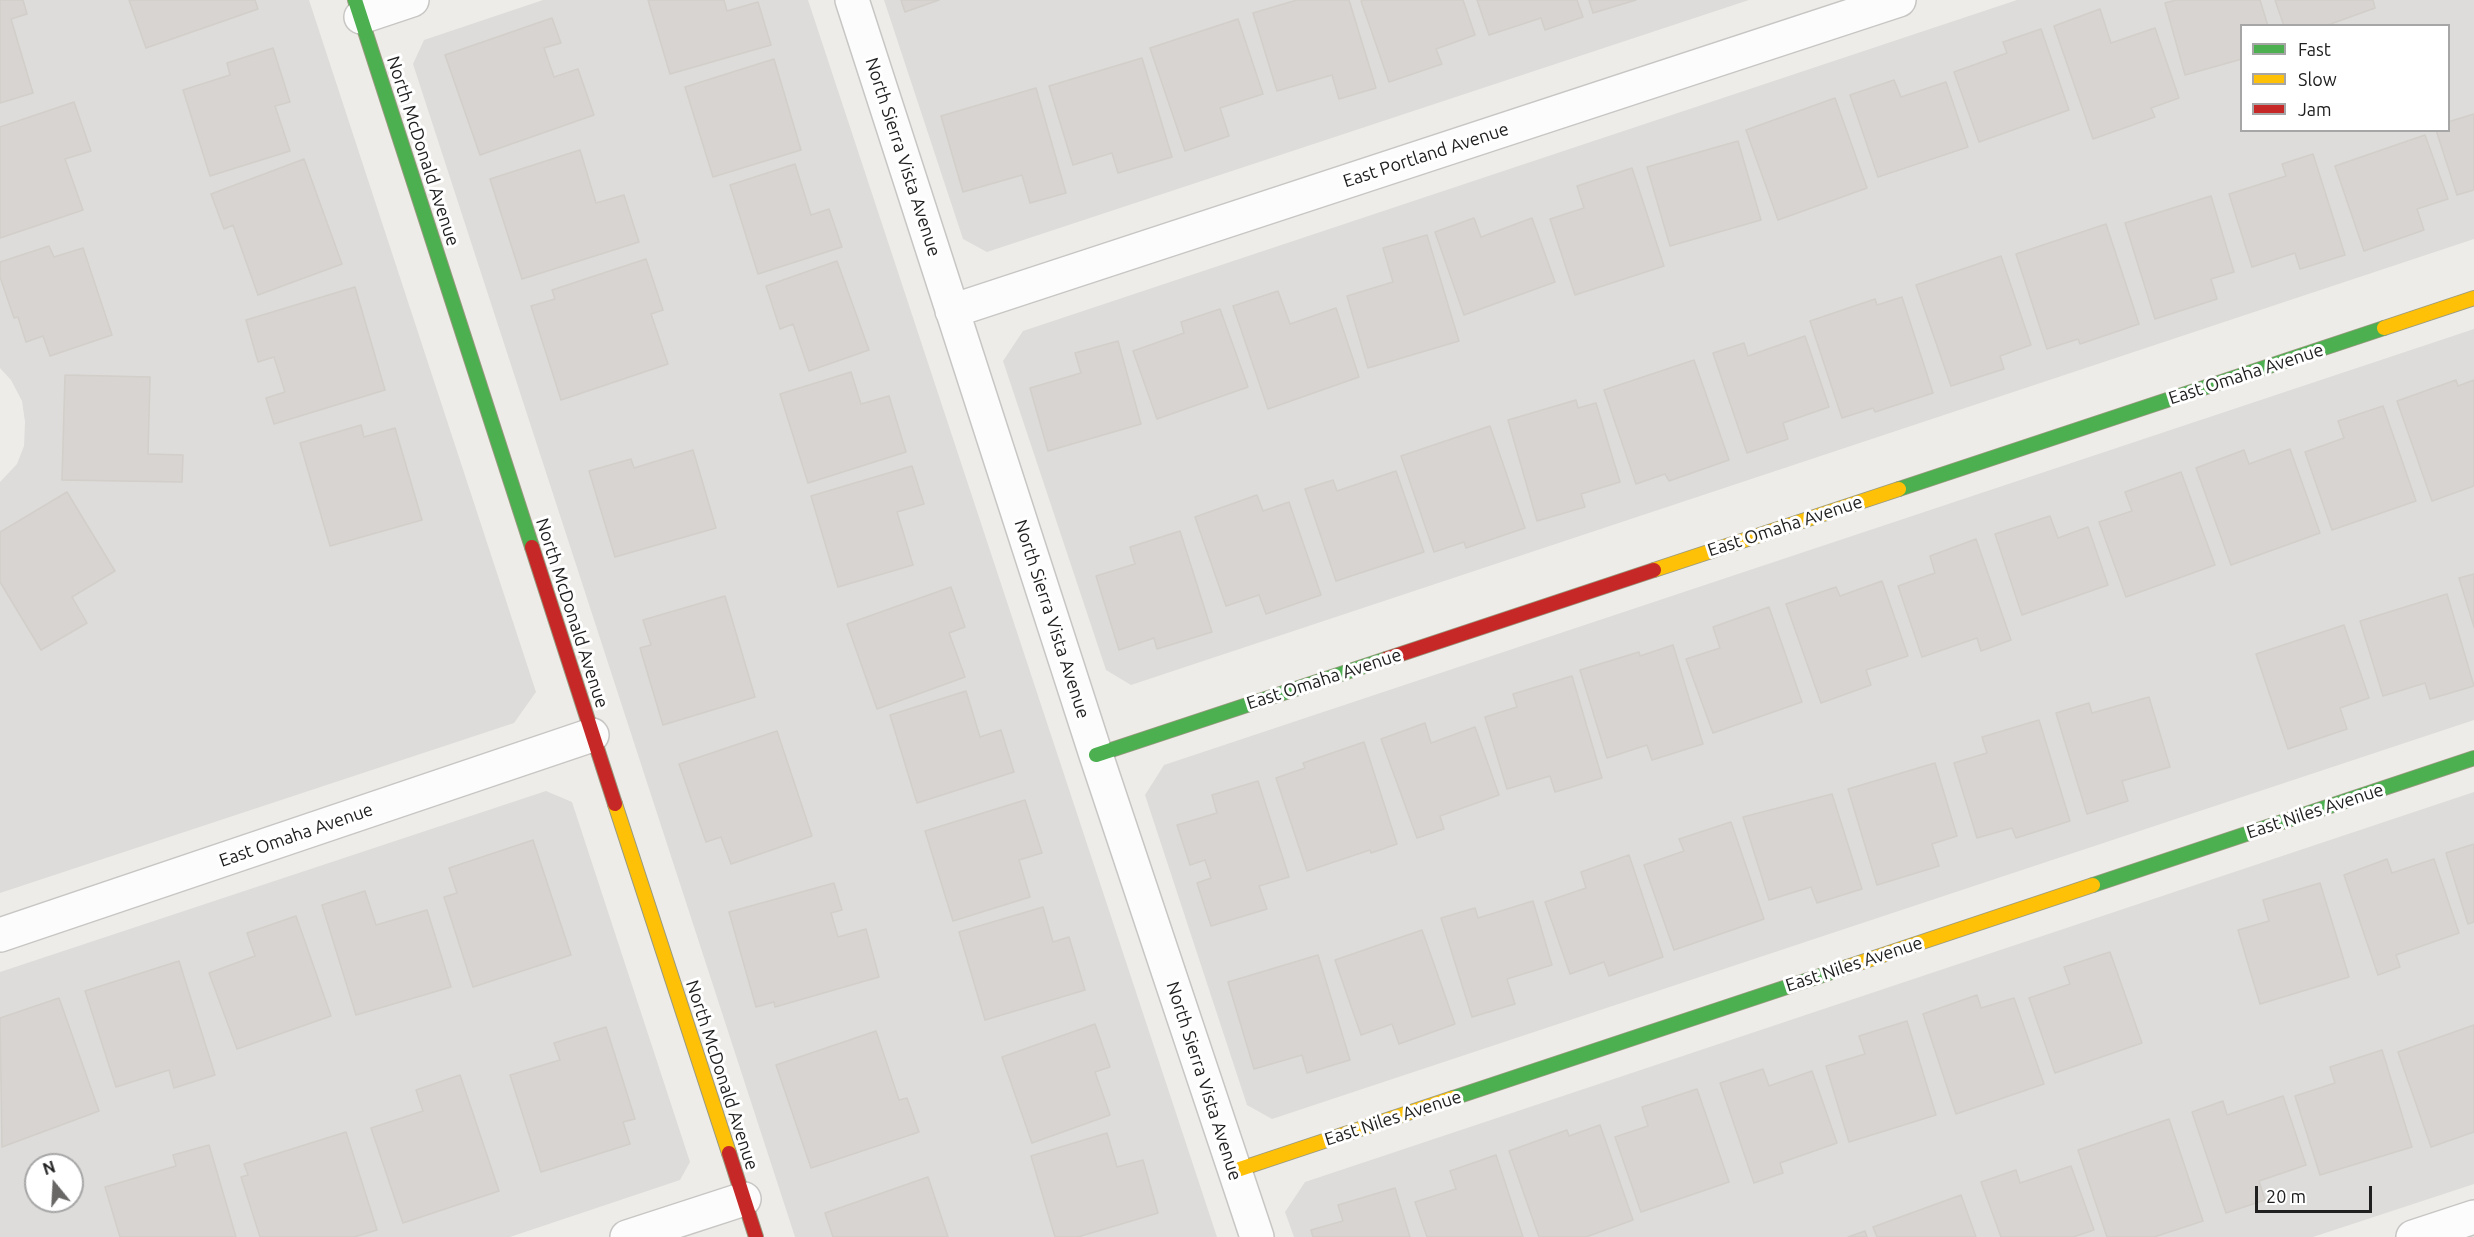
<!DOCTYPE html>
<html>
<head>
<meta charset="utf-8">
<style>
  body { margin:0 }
  #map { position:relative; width:2474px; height:1237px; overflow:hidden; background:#eeece8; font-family:Ubuntu,sans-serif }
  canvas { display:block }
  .legend { position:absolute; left:2240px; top:24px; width:210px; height:108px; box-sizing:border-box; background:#fff; border:2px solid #a6a6a6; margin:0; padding:8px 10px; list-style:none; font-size:18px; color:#202020 }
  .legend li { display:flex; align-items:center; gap:12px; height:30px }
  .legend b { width:30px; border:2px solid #a6a6a6 }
  .north { position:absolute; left:24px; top:1153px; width:60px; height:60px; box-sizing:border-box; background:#fff; border:2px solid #a6a6a6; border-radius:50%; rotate:342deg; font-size:16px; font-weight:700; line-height:24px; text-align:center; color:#202020 }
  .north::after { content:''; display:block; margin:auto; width:21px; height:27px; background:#686766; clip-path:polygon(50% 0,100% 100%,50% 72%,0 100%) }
  .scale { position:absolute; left:2255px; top:1186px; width:117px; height:27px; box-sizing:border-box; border:3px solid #202020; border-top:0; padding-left:8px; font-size:18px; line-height:21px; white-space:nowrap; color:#202020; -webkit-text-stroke:4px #fff; paint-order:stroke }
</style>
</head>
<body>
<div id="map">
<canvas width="2474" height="1237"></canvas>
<ul class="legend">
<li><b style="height:8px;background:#4caf50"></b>Fast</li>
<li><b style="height:8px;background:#ffc107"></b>Slow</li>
<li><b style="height:8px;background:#c62828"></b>Jam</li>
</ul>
<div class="north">N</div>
<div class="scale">20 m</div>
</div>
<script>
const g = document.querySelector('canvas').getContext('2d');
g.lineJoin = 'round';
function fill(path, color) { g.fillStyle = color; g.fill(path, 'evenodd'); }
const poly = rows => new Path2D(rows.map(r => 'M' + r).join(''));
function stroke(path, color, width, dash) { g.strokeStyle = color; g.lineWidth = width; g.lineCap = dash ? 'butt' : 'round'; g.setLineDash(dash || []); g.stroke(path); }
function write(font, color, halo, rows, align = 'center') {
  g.font = font + ' Ubuntu,sans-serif'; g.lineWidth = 6; g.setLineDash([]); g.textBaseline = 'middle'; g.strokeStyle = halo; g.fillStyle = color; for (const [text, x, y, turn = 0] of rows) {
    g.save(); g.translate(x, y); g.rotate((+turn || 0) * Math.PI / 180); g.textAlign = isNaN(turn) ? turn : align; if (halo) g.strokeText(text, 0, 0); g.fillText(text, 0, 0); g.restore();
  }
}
const residential = poly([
  [0,0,309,0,536,692,514,723,0,893,0,482,17,464,24,446,25,422,22,401,11,380,0,368],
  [543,0,808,0,1217,1237,795,1237,413,64,424,40],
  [884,0,1749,0,987,252,963,239],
  [2017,0,2474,0,2474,239,1131,685,1106,670,1003,361,1023,331],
  [2242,26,2448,26,2448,130,2242,130],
  [2474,329,2474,720,1272,1119,1247,1105,1145,795,1164,765],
  [546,791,572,802,690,1162,680,1180,510,1237,0,1237,0,972],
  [36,1165,72,1165,72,1201,36,1201],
  [2474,792,2474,1184,2313,1237,1294,1237,1285,1212,1305,1182]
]);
const building = poly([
  [0,0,23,0,27,14,11,19,33,93,0,103,0,0],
  [129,0,255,0,258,9,146,48,129,0],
  [648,0,724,0,727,11,758,2,771,45,670,74,648,0],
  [901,0,939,0,905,12,901,0],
  [1297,0,1349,0,1376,88,1339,99,1332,75,1277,91,1253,13,1297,0],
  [1364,0,1463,0,1475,35,1436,49,1442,64,1389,82,1361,1,1364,0],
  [1477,0,1577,0,1583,17,1545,30,1541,18,1489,35,1477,0],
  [1589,0,1636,0,1593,13,1589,0],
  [2176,0,2260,0,2268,26,2242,26,2242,59,2185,75,2165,3,2176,0],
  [2275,0,2373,0,2375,8,2325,26,2284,26,2275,0],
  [2100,9,2111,43,2155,28,2179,98,2151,108,2155,117,2093,139,2054,26,2100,9],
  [552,18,561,43,544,48,554,77,578,69,594,115,480,155,445,55,552,18],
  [1238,19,1263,94,1220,108,1229,136,1185,151,1150,48,1238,19],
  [2041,29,2069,110,1979,142,1954,72,2007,53,2003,42,2041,29],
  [273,48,290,102,275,106,290,151,210,176,183,90,230,75,227,63,273,48],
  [1142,58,1172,157,1118,173,1112,153,1073,165,1049,86,1142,58],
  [774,59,801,150,713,177,685,87,774,59],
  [1894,80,1901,97,1946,82,1968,147,1878,177,1850,95,1894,80],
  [1036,88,1066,193,1030,203,1022,175,963,192,941,116,1036,88],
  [1835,98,1867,188,1778,220,1746,130,1835,98],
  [74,102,91,151,65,159,83,210,0,238,0,127,74,102],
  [2474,114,2474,190,2457,195,2436,130,2448,130,2448,122,2474,114],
  [2425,135,2448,199,2417,209,2424,230,2364,251,2335,166,2425,135],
  [1738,141,1761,220,1670,246,1647,167,1738,141],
  [580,150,596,203,624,195,639,242,522,279,490,179,580,150],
  [2313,154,2345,255,2300,269,2295,253,2252,267,2229,194,2286,176,2282,164,2313,154],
  [304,159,342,264,258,295,233,225,224,229,211,194,304,159],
  [795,164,811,215,829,209,842,247,758,274,730,185,795,164],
  [1632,168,1664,266,1575,295,1550,219,1584,208,1577,186,1632,168],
  [2211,196,2234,272,2211,279,2217,299,2155,319,2125,223,2211,196],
  [1474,218,1481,237,1532,218,1555,282,1464,315,1435,232,1474,218],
  [2106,224,2139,324,2080,344,2078,339,2047,349,2016,254,2106,224],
  [1427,235,1459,341,1368,368,1347,296,1393,282,1383,248,1427,235],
  [49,246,54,257,83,248,112,335,50,356,43,336,26,342,18,317,14,318,0,277,0,262,49,246],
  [2001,256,2031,345,2000,356,2004,369,1951,386,1916,285,2001,256],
  [646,259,663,310,651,314,668,364,561,400,531,306,555,299,552,290,646,259],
  [837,261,869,350,809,371,793,324,780,329,766,286,837,261],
  [355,287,385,390,274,424,266,398,285,392,274,357,258,362,246,320,355,287],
  [1278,291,1290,324,1336,308,1359,377,1268,409,1233,306,1278,291],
  [1902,297,1933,393,1875,412,1873,408,1842,418,1810,321,1875,299,1877,305,1902,297],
  [1220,309,1248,387,1157,419,1133,351,1184,333,1181,322,1220,309],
  [1805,336,1829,407,1783,423,1788,439,1747,453,1713,353,1744,343,1748,356,1805,336],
  [1118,341,1141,424,1048,451,1030,388,1081,373,1075,353,1118,341],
  [1694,360,1729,460,1669,481,1665,474,1636,484,1604,390,1694,360],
  [851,372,861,404,889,396,906,452,808,483,780,394,851,372],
  [65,375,150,377,148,454,183,455,182,482,62,480,65,375],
  [2456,380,2458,386,2474,380,2474,486,2432,501,2397,401,2456,380],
  [1576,400,1578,408,1596,403,1620,482,1581,494,1585,507,1537,521,1508,420,1576,400],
  [2383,406,2416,501,2332,530,2305,452,2344,438,2338,421,2383,406],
  [361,425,364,437,395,428,422,520,330,546,300,443,361,425],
  [1490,426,1525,528,1466,548,1464,542,1434,552,1401,456,1490,426],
  [2290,449,2320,533,2231,565,2196,468,2244,450,2249,464,2290,449],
  [693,450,716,528,615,557,589,471,631,459,634,468,693,450],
  [912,466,924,504,897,512,913,565,838,587,811,496,912,466],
  [1396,471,1424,552,1336,581,1305,489,1333,480,1337,491,1396,471],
  [2181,472,2215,565,2126,597,2099,522,2132,511,2125,492,2181,472],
  [67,492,115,571,72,597,87,623,41,650,0,582,0,532,67,492],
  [1257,495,1263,511,1289,502,1321,595,1266,614,1259,595,1226,606,1195,517,1257,495],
  [2050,516,2058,538,2088,527,2108,585,2022,615,1995,534,2050,516],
  [1180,531,1212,632,1157,649,1154,638,1119,650,1096,576,1135,564,1130,547,1180,531],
  [1976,539,2011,640,1981,651,1977,638,1922,657,1898,586,1935,573,1930,556,1976,539],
  [2474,574,2474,627,2459,578,2474,574],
  [1882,581,1908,656,1866,670,1871,685,1821,703,1786,604,1836,587,1840,596,1882,581],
  [951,587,965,627,949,633,965,677,877,709,847,624,951,587],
  [2447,594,2474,686,2430,699,2425,683,2383,696,2360,621,2447,594],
  [725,596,755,697,663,725,640,648,651,645,643,620,725,596],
  [1769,607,1802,702,1713,733,1686,659,1720,648,1713,627,1769,607],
  [2344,625,2369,698,2340,708,2347,729,2288,749,2256,654,2344,625],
  [1673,645,1703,744,1652,760,1647,745,1607,758,1580,670,1639,652,1640,656,1673,645],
  [1572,676,1602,778,1555,792,1550,776,1507,789,1485,717,1517,707,1513,694,1572,676],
  [966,691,980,737,1001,730,1014,772,917,803,890,715,966,691],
  [2149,697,2170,767,2122,781,2128,801,2087,814,2056,713,2089,703,2092,713,2149,697],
  [2039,720,2070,821,2016,838,2012,828,1977,838,1954,763,1987,753,1982,737,2039,720],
  [1425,723,1431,743,1475,727,1499,795,1440,816,1444,829,1417,838,1381,739,1425,723],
  [777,731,812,836,731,864,721,837,706,842,679,764,777,731],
  [1364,742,1397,844,1371,853,1370,850,1307,871,1276,778,1305,768,1303,763,1364,742],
  [1935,763,1957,836,1932,844,1939,866,1877,885,1848,789,1935,763],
  [1258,781,1289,877,1259,886,1267,909,1211,926,1197,883,1211,878,1205,860,1190,865,1177,825,1217,813,1212,795,1258,781],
  [1832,794,1862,889,1817,903,1811,887,1769,900,1743,817,1832,794],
  [1025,800,1042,853,1019,860,1030,897,953,921,925,831,1025,800],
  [1731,822,1764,919,1674,950,1644,865,1684,851,1679,839,1731,822],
  [533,840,571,955,473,987,444,897,457,893,449,868,533,840],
  [2474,844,2474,922,2468,924,2446,853,2474,844],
  [1629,855,1663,957,1609,976,1604,962,1570,974,1545,902,1586,888,1581,872,1629,855],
  [2387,859,2392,873,2434,859,2459,933,2396,955,2400,967,2378,975,2344,875,2387,859],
  [834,883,842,910,831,913,838,937,866,929,879,977,775,1007,774,1002,756,1007,729,912,834,883],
  [2320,883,2349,977,2260,1004,2238,930,2269,921,2263,900,2320,883],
  [365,891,376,925,427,910,451,987,356,1015,322,905,365,891],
  [1533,901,1552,965,1507,979,1515,1004,1472,1017,1441,918,1475,908,1478,918,1533,901],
  [1043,907,1053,942,1069,937,1085,990,985,1020,959,932,1043,907],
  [296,916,331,1016,237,1049,209,973,255,956,247,933,296,916],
  [1422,930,1455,1024,1399,1044,1392,1024,1361,1035,1335,960,1422,930],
  [2110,952,2142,1043,2055,1073,2029,998,2070,984,2064,967,2110,952],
  [1318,955,1350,1060,1307,1073,1302,1055,1254,1069,1228,982,1318,955],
  [179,961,215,1075,174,1088,169,1070,116,1087,85,991,179,961],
  [1977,995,1981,1008,2014,998,2044,1084,1956,1114,1923,1014,1977,995],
  [59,998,99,1111,2,1147,0,1018,59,998],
  [1907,1021,1936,1115,1849,1142,1826,1066,1865,1054,1859,1036,1907,1021],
  [1095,1024,1110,1067,1095,1072,1110,1115,1032,1143,1002,1057,1095,1024],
  [2474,1025,2474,1132,2431,1147,2398,1052,2474,1025],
  [606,1027,635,1119,623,1122,630,1144,541,1172,510,1075,560,1060,554,1043,606,1027],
  [876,1031,899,1100,907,1098,919,1132,811,1168,776,1065,876,1031],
  [2382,1050,2412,1147,2320,1175,2295,1096,2335,1083,2330,1067,2382,1050],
  [1763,1069,1769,1086,1812,1071,1837,1143,1780,1163,1783,1173,1754,1183,1720,1083,1763,1069],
  [460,1075,499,1191,403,1223,371,1128,423,1111,416,1090,460,1075],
  [1697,1089,1729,1182,1641,1212,1615,1137,1648,1126,1642,1107,1697,1089],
  [2283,1096,2306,1165,2259,1181,2265,1200,2226,1213,2192,1112,2223,1101,2227,1115,2283,1096],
  [2169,1119,2203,1221,2154,1237,2107,1237,2078,1150,2169,1119],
  [1600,1125,1633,1220,1586,1237,1539,1237,1509,1151,1567,1130,1569,1136,1600,1125],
  [346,1132,377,1230,354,1237,260,1237,241,1177,248,1175,244,1164,346,1132],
  [1107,1133,1117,1167,1143,1160,1158,1213,1078,1237,1055,1237,1031,1156,1107,1133],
  [209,1145,236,1237,120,1237,105,1187,176,1166,173,1155,209,1145],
  [1496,1155,1523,1237,1427,1237,1415,1202,1456,1189,1450,1171,1496,1155],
  [2071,1166,2094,1230,2073,1237,2001,1237,1981,1182,2016,1170,2020,1183,2071,1166],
  [928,1177,948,1237,833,1237,825,1213,928,1177],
  [1395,1188,1410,1237,1313,1237,1311,1230,1343,1221,1338,1205,1395,1188],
  [1961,1195,1976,1237,1877,1237,1873,1227,1961,1195],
  [1865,1231,1867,1237,1848,1237,1865,1231]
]);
const street = poly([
  [852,0,1096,755,1257,1237],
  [361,17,412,0],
  [952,311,1899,0],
  [0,935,592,735],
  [627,1237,744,1199],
  [2413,1237,2474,1217]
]);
const fast = poly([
  [355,0,532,547],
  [1899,489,2384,328],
  [1096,755,1386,659],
  [2093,885,2474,758],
  [1453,1098,1847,967]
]);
const slow = poly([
  [2384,328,2474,298],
  [1654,570,1899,489],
  [615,804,729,1153],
  [1847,967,2093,885],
  [1234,1171,1453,1098]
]);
const jam = poly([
  [532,547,615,804],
  [1386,659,1654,570],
  [729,1153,756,1237]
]);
const streetNames = [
  ["North McDonald Avenue",423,151,72],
  ["East Portland Avenue",1426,155,-18],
  ["North Sierra Vista Avenue",903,157,72],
  ["East Omaha Avenue",2246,374,-18],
  ["East Omaha Avenue",1785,526,-18],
  ["North McDonald Avenue",572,613,72],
  ["North Sierra Vista Avenue",1052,619,72],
  ["East Omaha Avenue",1324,679,-18],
  ["East Niles Avenue",2315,811,-18],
  ["East Omaha Avenue",296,835,-19],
  ["East Niles Avenue",1854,964,-18],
  ["North McDonald Avenue",722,1075,72],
  ["North Sierra Vista Avenue",1204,1081,72],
  ["East Niles Avenue",1393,1118,-18]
];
fill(residential, '#dddcda');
fill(building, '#d7d4d1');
stroke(building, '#d2cec9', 1.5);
stroke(street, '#c7c6c4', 36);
stroke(fast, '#98997f', 16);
stroke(slow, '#98997f', 16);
stroke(jam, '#98997f', 16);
stroke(street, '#fcfcfc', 33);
stroke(fast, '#4caf50', 14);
stroke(slow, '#ffc107', 14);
stroke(jam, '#c62828', 14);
write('18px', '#202020', '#fff', streetNames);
</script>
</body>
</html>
